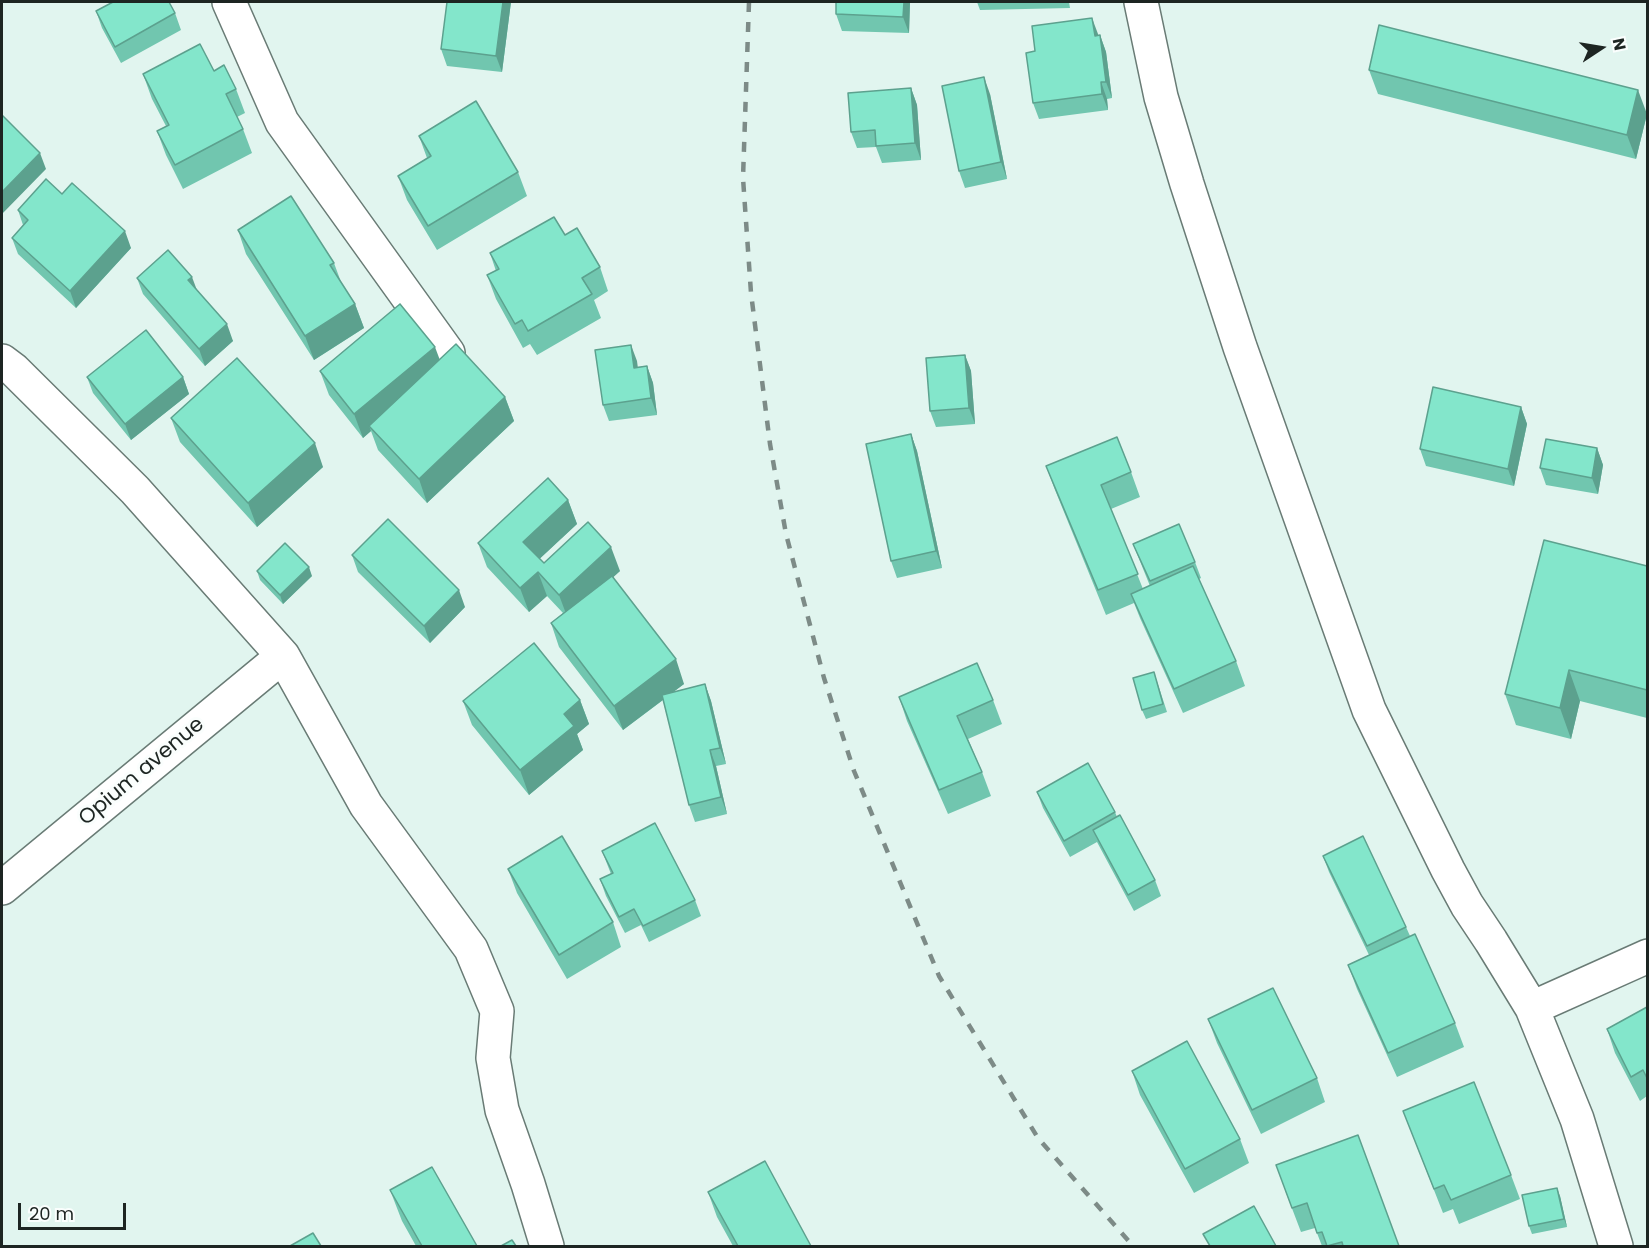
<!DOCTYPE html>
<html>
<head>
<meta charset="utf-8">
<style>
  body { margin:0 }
  #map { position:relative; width:1649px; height:1248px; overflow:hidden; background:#e1f5ef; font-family:Poppins,sans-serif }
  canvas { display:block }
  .frame { position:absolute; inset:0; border:3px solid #1d2522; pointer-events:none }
  .north { position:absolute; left:1571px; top:18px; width:60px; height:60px; -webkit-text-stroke:4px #fafefd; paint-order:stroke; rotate:78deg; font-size:16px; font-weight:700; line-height:24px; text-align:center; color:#1d2522 }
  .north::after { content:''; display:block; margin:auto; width:21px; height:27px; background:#1d2522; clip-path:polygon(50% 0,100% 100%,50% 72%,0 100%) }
  .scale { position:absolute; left:18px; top:1203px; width:108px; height:27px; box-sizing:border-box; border:3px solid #1d2522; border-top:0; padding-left:8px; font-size:18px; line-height:21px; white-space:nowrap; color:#1d2522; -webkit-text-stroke:4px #fafefd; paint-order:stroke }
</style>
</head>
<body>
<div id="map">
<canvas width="1649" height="1248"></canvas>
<div class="frame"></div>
<div class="north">N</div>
<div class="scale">20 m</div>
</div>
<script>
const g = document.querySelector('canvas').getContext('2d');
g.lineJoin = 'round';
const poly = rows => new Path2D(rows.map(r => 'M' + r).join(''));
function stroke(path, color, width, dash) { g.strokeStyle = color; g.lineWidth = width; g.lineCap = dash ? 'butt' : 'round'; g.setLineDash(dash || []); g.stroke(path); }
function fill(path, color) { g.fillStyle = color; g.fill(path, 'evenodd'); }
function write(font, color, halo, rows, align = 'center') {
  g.font = font + ' Poppins,sans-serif'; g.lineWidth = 6; g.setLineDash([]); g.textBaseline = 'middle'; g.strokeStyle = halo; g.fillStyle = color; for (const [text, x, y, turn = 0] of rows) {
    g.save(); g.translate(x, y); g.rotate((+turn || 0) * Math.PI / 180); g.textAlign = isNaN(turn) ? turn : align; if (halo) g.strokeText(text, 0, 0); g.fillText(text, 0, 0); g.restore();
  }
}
const street = poly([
  [229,2,282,122,448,353],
  [1141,2,1161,97,1187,184,1240,347,1369,710,1448,870,1467,905,1491,941,1532,1008,1577,1119,1616,1246],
  [2,361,14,370,135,490,283,656,366,805,471,949,497,1011,493,1058,502,1110,528,1184,547,1246],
  [2,888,283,656],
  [1532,1008,1648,956]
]);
const rail = poly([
  [749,2,743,178,751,293,770,444,786,534,824,678,854,771,939,976,1038,1138,1133,1246]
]);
const wall = poly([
  [511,2,502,72,447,66,441,49],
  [836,2,910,2,909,33,842,31,836,14],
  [977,2,1069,2,1070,8,980,10],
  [96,11,175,13,181,30,121,63,102,28],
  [1100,35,1106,52,1112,98,1107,99,1108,110,1039,119,1033,103,1035,51],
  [1369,70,1647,114,1636,159,1378,94],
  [214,71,236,89,245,113,237,117,243,129,252,153,183,189,166,155,157,131,166,126,152,99,143,74],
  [911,88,917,105,921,160,882,163,876,147,857,148,851,132],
  [990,94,1007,179,965,188,959,171],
  [419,136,518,172,527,196,437,250,407,200,398,176,427,158],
  [62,194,131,248,76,308,18,254,12,238,23,225,18,210],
  [238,230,334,263,341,282,355,304,364,328,314,360,246,254],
  [565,235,600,267,608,291,594,300,601,318,537,355,530,344,523,348,496,299,487,275,496,271,490,253],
  [137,278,196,289,233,341,205,366,143,294],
  [965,355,971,371,975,424,936,427,930,411],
  [439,359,505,397,514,421,427,503,378,450,371,431,363,438,329,395,320,371],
  [637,361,637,367,647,366,653,383,657,415,609,421,603,405],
  [87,377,183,377,189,394,131,440,93,393],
  [1521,407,1527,424,1514,486,1426,466,1420,449],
  [171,418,323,467,257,527,180,442],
  [911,434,917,451,942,568,897,578,891,561],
  [1597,448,1603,465,1598,494,1546,485,1540,468],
  [1046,466,1131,472,1140,497,1111,509,1143,589,1150,586,1133,544,1195,562,1201,578,1199,579,1236,661,1245,686,1183,713,1140,618,1134,603,1106,615,1055,490],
  [568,500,577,524,539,559,544,563,620,571,613,577,684,684,673,692,705,684,711,701,726,764,716,766,727,814,695,822,689,805,663,700,623,730,559,647,551,623,563,613,547,596,529,612,487,567,478,543],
  [352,555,465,607,430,643,358,572],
  [1647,566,1647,718,1580,701,1571,739,1516,725,1505,694],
  [257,571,312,576,283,604,260,580],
  [1154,672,1167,712,1146,719,1142,710],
  [899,697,993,700,1002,724,968,739,982,772,991,796,948,814,907,721],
  [580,700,589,724,577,734,583,750,529,795,472,725,463,701],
  [1037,792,1115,812,1117,817,1155,880,1161,896,1134,911,1097,842,1070,857,1043,808],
  [602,851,695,900,701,916,649,942,641,925,625,933,606,896,600,879,611,874],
  [1323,856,1406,927,1410,936,1455,1023,1464,1047,1397,1077,1357,989,1348,965,1369,955,1329,872],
  [508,869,613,922,621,947,567,979,517,893],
  [1647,1007,1647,1096,1640,1101,1615,1053,1607,1029],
  [1208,1019,1317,1078,1325,1102,1261,1134,1217,1043],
  [1132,1071,1240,1139,1249,1163,1194,1193,1140,1095],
  [1403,1111,1511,1175,1520,1199,1459,1224,1453,1209,1443,1213],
  [390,1190,477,1246,416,1246,402,1221],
  [1285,1190,1399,1246,1322,1246,1315,1228,1301,1232],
  [708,1192,811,1246,733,1246,717,1217],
  [1560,1196,1567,1227,1532,1234,1529,1226]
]);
const shadedWall = poly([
  [503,2,511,2,502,72,496,56],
  [904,2,910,2,909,33,903,17],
  [1092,18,1098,34,1101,52,1095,36],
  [1100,35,1106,52,1112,98,1106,82],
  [984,77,990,94,1007,179,1001,162],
  [1101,82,1107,99,1108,110,1102,94],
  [911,88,917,105,921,160,915,143],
  [1638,90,1647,114,1636,159,1627,135],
  [40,153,46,169,2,214,2,192],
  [125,231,131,248,76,308,70,291],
  [192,277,198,293,188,280],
  [355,304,364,328,314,360,305,336],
  [227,324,233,341,205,366,199,349],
  [631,345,637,361,640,384,634,368],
  [435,347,444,371,369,426,371,431,363,438,354,414],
  [965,355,971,371,975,424,969,408],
  [647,366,653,383,657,415,651,398],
  [183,377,189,394,131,440,125,424],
  [505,397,514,421,427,503,419,479],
  [1521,407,1527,424,1514,486,1508,469],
  [911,434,917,451,942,568,936,551],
  [315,443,323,467,257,527,248,503],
  [1597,448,1603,465,1598,494,1592,478],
  [568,500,577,524,532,566,523,542],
  [611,547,620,571,568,619,559,595],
  [309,567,312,576,283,604,280,595],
  [538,572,547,596,529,612,520,588],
  [459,590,465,607,430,643,424,626],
  [676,659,684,684,623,730,614,706],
  [1569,670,1580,701,1571,739,1560,708],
  [705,684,711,701,726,764,720,748],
  [580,700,589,724,577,734,583,750,529,795,520,770,564,714],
  [710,750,716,766,727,814,721,797],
  [1557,1188,1560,1196,1567,1227,1564,1219]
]);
const building = poly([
  [113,2,169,2,175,13,115,47,96,11,113,2],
  [447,2,503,2,496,56,441,49,447,2],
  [836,2,904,2,903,17,836,14,836,2],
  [1092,18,1095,36,1100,35,1106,82,1101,82,1102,94,1033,103,1026,53,1035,51,1032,26,1092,18],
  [1379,25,1638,90,1627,135,1369,70,1379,25],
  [200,44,214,71,224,65,236,89,226,94,243,129,175,165,157,131,169,125,143,74,200,44],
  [984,77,1001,162,959,171,942,86,984,77],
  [911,88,915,143,876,146,875,130,851,132,848,93,911,88],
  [476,101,518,172,428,226,398,176,431,156,419,136,476,101],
  [2,115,40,153,2,192,2,115],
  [46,179,62,194,72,183,125,231,70,291,12,238,28,220,18,210,46,179],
  [291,196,334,263,330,265,355,304,305,336,238,230,291,196],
  [554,217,565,235,577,228,600,267,582,278,592,294,528,331,522,320,515,324,487,275,499,269,490,253,554,217],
  [168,250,192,277,188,280,227,324,199,349,137,278,168,250],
  [400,304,435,347,354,414,320,371,400,304],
  [146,330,183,377,125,424,87,377,146,330],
  [456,344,505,397,419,479,369,426,456,344],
  [631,345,634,368,647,366,651,398,603,405,595,350,631,345],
  [965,355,969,408,930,411,926,358,965,355],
  [237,358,315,443,248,503,171,418,237,358],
  [1433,387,1521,407,1508,469,1420,449,1433,387],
  [911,434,936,551,891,561,866,444,911,434],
  [1117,437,1131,472,1101,485,1138,574,1098,590,1046,466,1117,437],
  [1546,439,1597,448,1592,478,1540,468,1546,439],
  [548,478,568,500,523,542,544,563,588,522,611,547,559,595,538,572,520,588,478,543,548,478],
  [388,519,459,590,424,626,352,555,388,519],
  [1179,524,1195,562,1150,581,1133,544,1179,524],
  [1544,540,1647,566,1647,690,1569,670,1560,708,1505,694,1544,540],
  [285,543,309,567,280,595,257,571,285,543],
  [1193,566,1236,661,1174,689,1131,594,1193,566],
  [612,576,676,659,614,706,551,623,612,576],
  [534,643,580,700,564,714,574,726,520,770,463,701,534,643],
  [977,663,993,700,957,716,982,772,939,790,899,697,977,663],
  [1154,672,1163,704,1142,710,1133,678,1154,672],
  [705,684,720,748,710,750,721,797,689,805,662,695,705,684],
  [1088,763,1115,812,1064,841,1037,792,1088,763],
  [1120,815,1155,880,1128,895,1093,830,1120,815],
  [655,823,695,900,643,926,634,909,619,917,600,879,613,873,602,851,655,823],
  [562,836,613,922,559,955,508,869,562,836],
  [1363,836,1406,927,1367,946,1323,856,1363,836],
  [1415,934,1455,1023,1388,1053,1348,965,1415,934],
  [1273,988,1317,1078,1252,1110,1208,1019,1273,988],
  [1647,1007,1647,1078,1643,1070,1631,1077,1607,1029,1647,1007],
  [1187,1041,1240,1139,1185,1169,1132,1071,1187,1041],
  [1474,1082,1511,1175,1451,1200,1444,1185,1434,1189,1403,1111,1474,1082],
  [1358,1135,1399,1246,1343,1246,1342,1242,1327,1246,1322,1232,1317,1233,1307,1203,1292,1208,1276,1165,1358,1135],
  [765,1161,811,1246,738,1246,708,1192,765,1161],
  [432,1167,477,1246,422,1246,390,1190,432,1167],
  [1557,1188,1564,1219,1529,1226,1522,1195,1557,1188],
  [1254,1206,1276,1246,1210,1246,1203,1234,1254,1206],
  [313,1233,321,1246,290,1246,313,1233],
  [512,1240,516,1246,501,1246,512,1240]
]);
const streetNames = [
  ["Opium avenue",142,772,-40]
];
stroke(street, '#697b75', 36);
stroke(street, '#fff', 33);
stroke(rail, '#7d8b87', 4.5, [10, 10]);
fill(wall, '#71c6af');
fill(shadedWall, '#5ca18e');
fill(building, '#83e6cb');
stroke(building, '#5ca18e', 1.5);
write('21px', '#1d2522', '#fafefd', streetNames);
</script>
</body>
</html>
